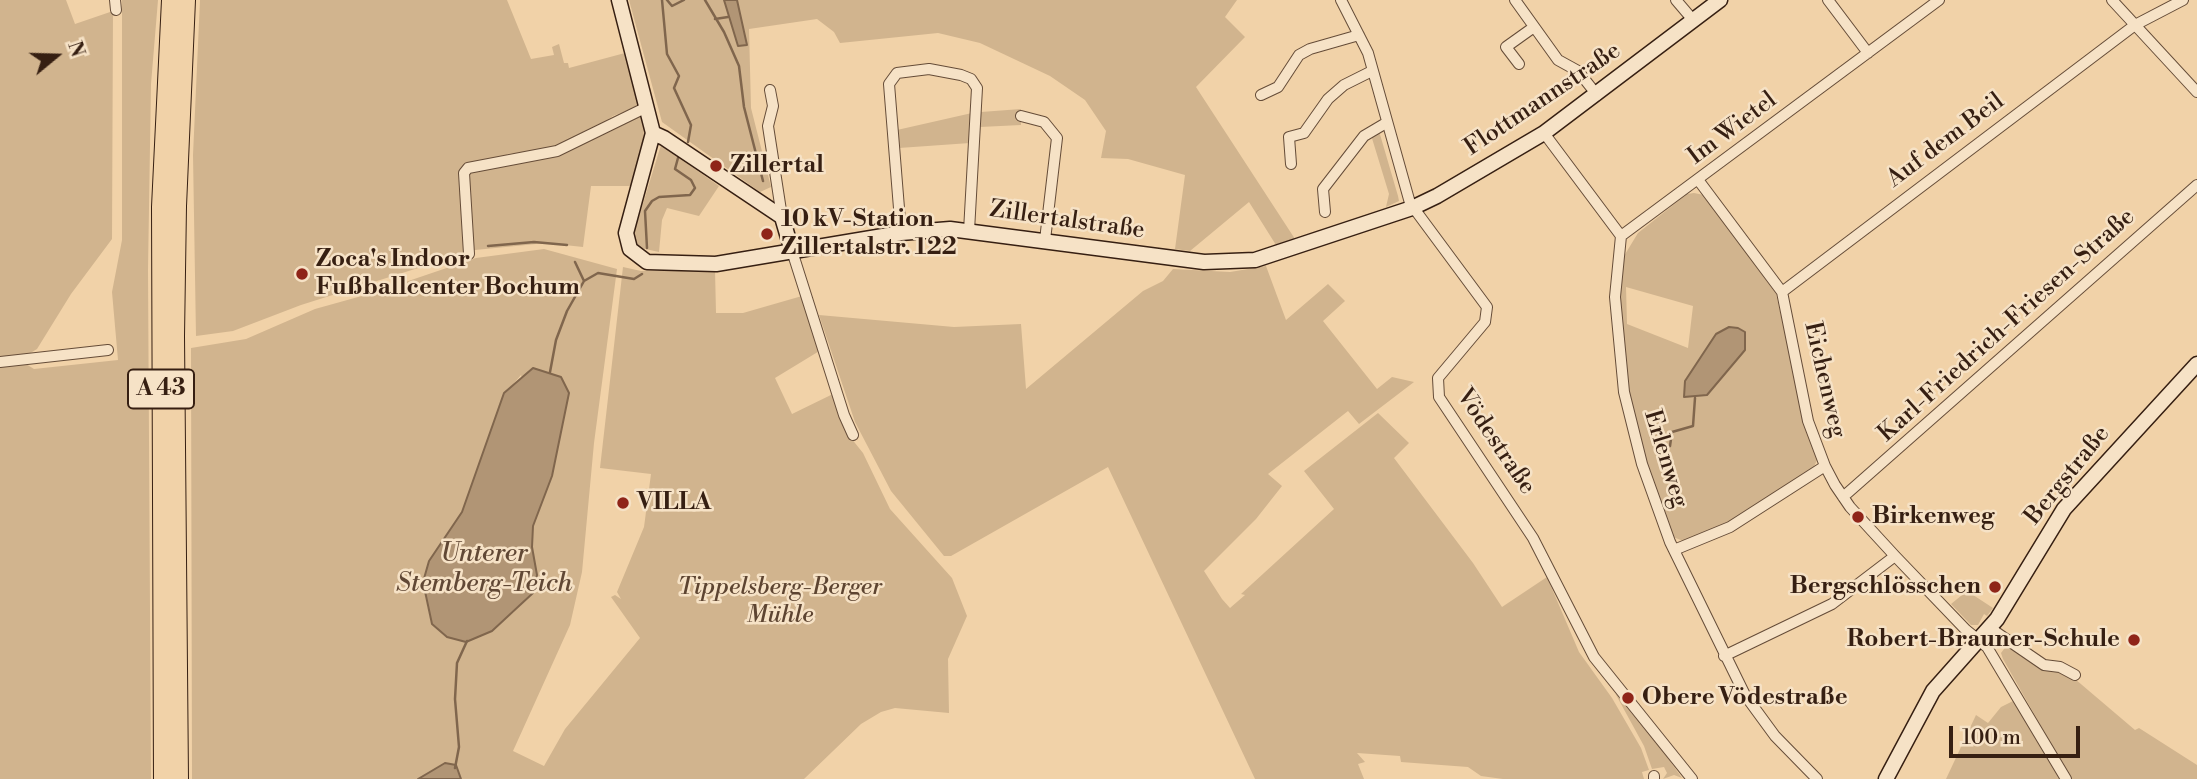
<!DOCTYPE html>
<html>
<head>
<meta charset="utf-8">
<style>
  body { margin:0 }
  #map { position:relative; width:2197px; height:779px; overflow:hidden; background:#f1d2a8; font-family:"Libre Bodoni",serif }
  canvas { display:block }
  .north { position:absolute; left:21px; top:21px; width:70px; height:70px; -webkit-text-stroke:5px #f6e2c6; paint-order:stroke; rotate:71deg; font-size:19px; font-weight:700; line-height:28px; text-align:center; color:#361f12 }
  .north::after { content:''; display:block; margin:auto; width:24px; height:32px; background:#361f12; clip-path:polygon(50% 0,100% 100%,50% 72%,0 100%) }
  .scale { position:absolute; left:1949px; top:726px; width:131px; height:32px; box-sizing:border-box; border:4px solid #361f12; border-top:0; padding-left:9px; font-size:21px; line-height:24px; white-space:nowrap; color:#361f12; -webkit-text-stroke:5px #f6e2c6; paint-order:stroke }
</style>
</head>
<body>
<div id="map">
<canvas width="2197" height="779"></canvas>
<div class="north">N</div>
<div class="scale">100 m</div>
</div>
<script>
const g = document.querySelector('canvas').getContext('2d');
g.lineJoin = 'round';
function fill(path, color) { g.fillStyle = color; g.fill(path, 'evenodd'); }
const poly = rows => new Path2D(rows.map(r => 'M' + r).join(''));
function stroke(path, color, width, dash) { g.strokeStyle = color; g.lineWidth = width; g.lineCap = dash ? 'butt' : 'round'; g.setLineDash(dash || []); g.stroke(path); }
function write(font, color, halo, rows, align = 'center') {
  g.font = font + ' "Libre Bodoni",serif'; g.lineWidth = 5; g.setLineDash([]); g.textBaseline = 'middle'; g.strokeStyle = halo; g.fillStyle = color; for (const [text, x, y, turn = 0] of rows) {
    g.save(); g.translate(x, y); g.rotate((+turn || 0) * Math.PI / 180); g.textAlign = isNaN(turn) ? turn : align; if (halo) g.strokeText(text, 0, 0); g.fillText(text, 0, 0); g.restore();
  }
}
const green = poly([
  [0,0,66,0,75,24,113,11,112,239,71,294,37,349,27,355,0,359],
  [122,0,158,0,151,84,148,270,151,779,0,779,0,364,26,364,34,369,118,360,112,292,122,240],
  [200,0,507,0,531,59,554,55,552,47,559,44,564,63,568,63,569,68,625,53,638,102,636,107,613,116,578,140,544,150,507,154,507,164,558,154,637,115,641,116,644,129,643,146,632,186,591,186,583,247,546,243,475,250,301,305,233,331,196,336,193,155],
  [629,0,1237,0,1225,17,1245,37,1196,87,1295,239,1276,245,1249,202,1190,251,1175,249,1185,175,1128,159,1101,158,1106,131,1085,100,1050,76,980,43,938,33,840,43,834,32,817,19,749,29,751,108,771,187,760,192,662,122],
  [1021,109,1021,125,980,127,981,112],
  [972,113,970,143,899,148,897,130],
  [1379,131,1398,196,1399,201,1386,207,1389,194,1371,135],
  [661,145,719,186,699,216,667,208,662,220,659,252,636,247,633,236],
  [1694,193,1704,195,1776,294,1808,434,1817,460,1813,469,1724,525,1686,542,1673,537,1636,431,1622,354,1619,284,1624,256,1638,233,1687,194],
  [1626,287,1693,306,1688,348,1627,324],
  [544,249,617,269,594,443,582,572,570,625,513,751,544,766,565,729,640,638,611,597,615,595,621,599,617,592,644,527,651,474,600,468,623,267,641,271,715,270,716,313,743,313,802,296,821,350,775,378,792,414,835,393,851,438,863,453,890,509,952,578,967,616,948,659,949,713,895,708,881,712,861,724,804,779,192,779,191,348,246,339,315,309,376,292,476,258],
  [521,375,552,476,533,526,532,547,537,575,533,593,516,610,492,631,467,642,447,637,431,622,423,585,431,561,463,511,503,396],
  [1266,266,1286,320,1328,284,1345,301,1323,321,1377,389,1392,377,1414,382,1359,424,1348,411,1268,474,1282,486,1256,519,1204,571,1222,599,1230,608,1245,595,1241,594,1334,509,1304,471,1378,413,1409,443,1394,458,1473,563,1502,607,1547,577,1579,652,1612,698,1641,748,1649,770,1642,772,1644,779,1503,779,1481,776,1468,767,1401,762,1400,756,1357,753,1365,762,1358,764,1364,779,1255,779,1108,467,951,556,944,556,891,491,855,422,819,315,954,327,1021,324,1026,389,1143,291,1163,281,1173,269,1230,272],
  [1967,591,1993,608,1987,616,1984,614,1978,625,1971,625,1951,604],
  [2007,645,2043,669,2062,671,2075,679,2135,730,2139,728,2197,765,2197,779,2071,779,2003,659,2001,653],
  [1615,693,1665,754,1682,778,1674,775,1663,779,1667,773,1664,767,1652,769,1644,746],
  [2015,700,2061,779,1946,779,1976,715,1988,723,2001,707]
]);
const water = poly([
  [724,0,737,0,747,45,738,46,724,0],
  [1729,327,1738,328,1745,332,1745,350,1707,395,1684,397,1685,381,1716,334,1729,327],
  [533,368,561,377,569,393,552,476,533,526,532,547,537,575,533,593,492,631,466,642,447,637,432,624,423,582,429,561,462,512,504,393,533,368],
  [445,763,456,765,461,779,418,779,445,763]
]);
const stream = poly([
  [662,0,667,54,679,76,674,88,691,125,688,142],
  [667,0,672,6,684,0],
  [705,0,724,32,739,66,744,107,763,181],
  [715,19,728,17],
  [488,246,534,242,567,245],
  [647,248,645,211,652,201,659,197,690,195,695,188,691,180,675,169,678,158],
  [575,262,584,281],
  [550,372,556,340,567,311,584,281,598,273,634,279,642,274],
  [1661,449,1670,446,1672,432,1693,426,1695,398],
  [455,768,459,747,455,699,457,663,467,641]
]);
const street = poly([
  [115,0,116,10],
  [1341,0,1368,53,1410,203,1487,307,1485,322,1438,378,1439,397,1533,538,1594,657,1692,779],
  [1515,0,1558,60,1578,71,1597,95],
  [1676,0,1693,20],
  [1828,0,1868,53],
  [2112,0,2197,92],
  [1519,64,1506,47,1534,27],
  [770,90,773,106,768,126,782,217],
  [1261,95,1278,87,1299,55,1310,49,1359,35],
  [1021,116,1044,122,1057,138,1045,240],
  [1544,133,1621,236,1615,297,1624,392,1642,464,1670,542,1745,695,1775,736,1817,779],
  [1291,164,1289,137,1304,133,1328,99,1344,85,1372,71],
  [1699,181,1782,292,1808,421,1825,466,1835,485,1850,507,1895,556,1966,630,1987,647,2066,779],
  [1325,212,1323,189,1364,136,1386,123],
  [901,233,889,84,897,73,929,69,961,75,971,79,977,88,969,231],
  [1621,236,1939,0],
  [792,251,844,415,853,435],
  [469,254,464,173,468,168,557,151,647,107],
  [1782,292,2135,25,2183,0],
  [0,362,108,350],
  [1843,497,2197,185],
  [1674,550,1730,527,1825,466],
  [1990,628,2044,665,2060,667,2075,675],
  [1724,656,1832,604,1895,556],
  [1654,776,1654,779]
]);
const secondary = poly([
  [619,0,653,133,626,233,630,249,647,262,716,264,901,233,950,229,1204,262,1255,260,1412,208,1437,196,1544,133,1720,0],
  [653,133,664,138,782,217,792,251],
  [1886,779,1933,691,1997,619,2064,509,2197,364]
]);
const highway = poly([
  [163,779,161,207,171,0],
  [179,779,175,336,177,206,186,0]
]);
const markers = [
  [716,166,7,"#8f2418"],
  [767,234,7,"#8f2418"],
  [302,274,7,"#8f2418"],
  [623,503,7,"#8f2418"],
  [1858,517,7,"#8f2418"],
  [1995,587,7,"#8f2418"],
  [2134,640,7,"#8f2418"],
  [1628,698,7,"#8f2418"]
];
const shields = [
  [161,389,66]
];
const shieldNames = [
  ["A 43",161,389]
];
const streetNames = [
  ["Flottmannstraße",1543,100,-34],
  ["Im Wietel",1733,129,-37],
  ["Auf dem Beil",1946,141,-37],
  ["Zillertalstraße",1067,221,8],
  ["Karl-Friedrich-Friesen-Straße",2007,326,-42],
  ["Eichenweg",1824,380,77],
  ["Vödestraße",1495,442,56],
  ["Erlenweg",1665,459,73],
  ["Bergstraße",2068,476,-51]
];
const poiNames = [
  ["Zillertal",730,166],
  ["10 kV-Station",781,220],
  ["Zillertalstr. 122",781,248],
  ["Zoca's Indoor",316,260],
  ["Fußballcenter Bochum",316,288],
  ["VILLA",637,503],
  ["Birkenweg",1872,517],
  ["Bergschlösschen",1981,587,"right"],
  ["Robert-Brauner-Schule",2120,640,"right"],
  ["Obere Vödestraße",1642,698]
];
const parkNames = [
  ["Tippelsberg-Berger",780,588],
  ["Mühle",780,616]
];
const waterNames = [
  ["Unterer",484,555],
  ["Stemberg-Teich",484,585]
];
fill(green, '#d1b48e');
fill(water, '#b19575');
stroke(water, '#80664d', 2);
stroke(stream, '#80664d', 2.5);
stroke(street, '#654c38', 12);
stroke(secondary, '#361f12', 17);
stroke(highway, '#361f12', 20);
stroke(street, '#f6e2c6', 10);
stroke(secondary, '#f6e2c6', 14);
stroke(highway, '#f1d2a8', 18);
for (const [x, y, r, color] of markers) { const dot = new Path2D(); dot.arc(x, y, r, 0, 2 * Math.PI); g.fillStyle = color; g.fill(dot); stroke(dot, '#f6e2c6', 2.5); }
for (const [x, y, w] of shields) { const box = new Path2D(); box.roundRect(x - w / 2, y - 19.5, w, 39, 5); g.fillStyle = '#f6e2c6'; g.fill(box); stroke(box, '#361f12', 2); }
write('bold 23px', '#361f12', null, shieldNames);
write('24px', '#361f12', '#f6e2c6', streetNames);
write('bold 24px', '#361f12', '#f6e2c6', poiNames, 'left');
write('italic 24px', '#5d4431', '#f6e2c6', parkNames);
write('italic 26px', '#614835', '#f6e2c6', waterNames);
</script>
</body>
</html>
